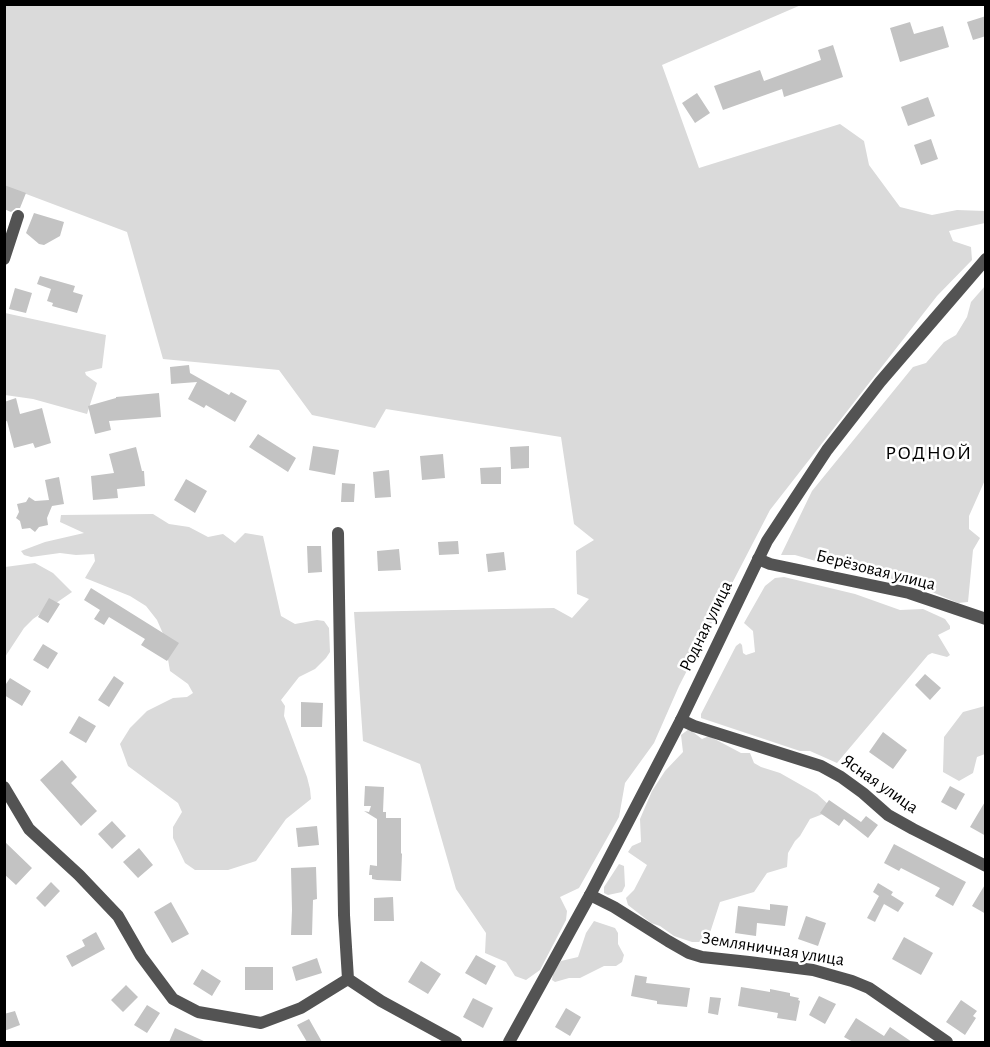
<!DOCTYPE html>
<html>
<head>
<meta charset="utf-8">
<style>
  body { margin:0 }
  #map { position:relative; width:990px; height:1047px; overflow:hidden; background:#fff; font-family:"Alegreya Sans",sans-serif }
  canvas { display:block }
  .frame { position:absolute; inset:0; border:6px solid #000; pointer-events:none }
</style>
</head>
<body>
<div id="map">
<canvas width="990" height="1047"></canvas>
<div class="frame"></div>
</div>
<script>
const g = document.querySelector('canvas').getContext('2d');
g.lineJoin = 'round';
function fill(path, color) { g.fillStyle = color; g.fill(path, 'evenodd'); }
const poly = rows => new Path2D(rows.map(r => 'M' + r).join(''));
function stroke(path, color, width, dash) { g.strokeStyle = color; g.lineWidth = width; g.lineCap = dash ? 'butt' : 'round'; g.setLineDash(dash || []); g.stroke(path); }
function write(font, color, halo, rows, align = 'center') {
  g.font = font + ' "Alegreya Sans",sans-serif'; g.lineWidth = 5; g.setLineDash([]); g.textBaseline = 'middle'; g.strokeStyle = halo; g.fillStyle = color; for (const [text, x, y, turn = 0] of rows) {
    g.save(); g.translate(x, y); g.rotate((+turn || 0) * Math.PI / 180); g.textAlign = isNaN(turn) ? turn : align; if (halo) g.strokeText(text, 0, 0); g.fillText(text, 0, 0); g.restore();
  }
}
const green = poly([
  [4,5,801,5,662,65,699,168,840,124,864,141,869,165,900,207,932,215,957,210,985,211,985,223,949,231,953,241,971,247,972,260,937,296,770,510,679,686,654,743,625,783,619,817,579,888,560,897,567,911,566,920,540,970,526,980,515,976,506,962,485,953,486,933,456,889,420,764,363,741,354,612,554,608,572,618,589,599,577,594,576,551,594,540,574,524,561,437,386,409,375,428,312,415,279,370,163,359,127,232,5,186],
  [985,286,985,480,969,516,969,529,980,538,973,550,968,602,958,603,932,592,926,584,906,584,861,568,840,568,795,555,781,555,812,491,913,367,926,363,944,342,956,335,967,317,971,302],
  [5,313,106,335,102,368,85,372,86,375,97,383,87,414,33,399,5,395],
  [153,514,169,524,189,527,208,537,223,534,235,543,245,533,263,536,281,616,295,624,317,620,324,621,329,628,330,652,326,658,315,669,299,677,281,700,285,706,284,716,307,777,310,789,311,799,286,819,256,861,228,870,195,870,185,863,173,838,173,827,182,812,178,803,128,766,120,744,130,728,147,711,173,698,187,697,193,693,188,684,170,671,164,636,157,620,146,606,130,596,85,578,95,561,94,554,76,555,60,553,31,557,24,555,21,551,45,542,84,533,60,522,61,515],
  [35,563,53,573,72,592,33,619,24,628,5,657,5,567],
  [784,577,855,594,900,610,923,609,945,619,950,626,950,629,938,635,950,655,947,657,932,653,928,655,837,763,810,751,800,751,701,718,701,714,736,646,740,643,742,645,743,653,746,655,755,652,753,631,744,623,765,586,775,578],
  [985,706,985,754,977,757,973,773,959,781,943,772,944,737,963,712],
  [689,729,702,739,709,736,741,753,750,753,754,763,761,767,780,773,817,794,829,805,823,814,810,819,800,836,795,841,788,853,787,867,767,873,754,892,720,902,707,942,692,942,674,936,660,926,651,923,628,905,626,898,634,890,647,865,628,852,632,846,641,842,640,819,652,791,665,771,683,752,681,735],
  [619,864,624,866,625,886,622,892,608,895,604,893,604,887],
  [594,921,615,928,618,933,618,944,624,955,622,962,616,966,604,966,580,978,569,978,555,982,552,980,553,973,561,961,578,957,586,933]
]);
const building = poly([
  [986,16,986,36,973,40,967,22],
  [910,22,914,34,943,26,949,47,900,62,890,28],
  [833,45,843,77,784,97,782,89,723,110,714,86,760,70,764,81,821,60,818,50],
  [697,93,710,113,695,123,682,103],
  [928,97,935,116,908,126,901,107],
  [931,139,938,159,921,165,914,145],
  [4,185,26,193,20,208,16,208,11,212,4,209],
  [34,213,64,222,60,236,44,245,39,244,26,233],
  [40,276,75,286,73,292,83,295,77,313,52,306,53,303,47,301,51,289,37,284],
  [15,288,32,293,26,313,9,309],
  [189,365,190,373,229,395,231,392,247,401,235,422,206,405,204,408,188,399,197,382,171,384,170,367],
  [159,393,161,417,109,421,111,430,95,434,88,406,116,398,116,397],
  [16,398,20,414,42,408,51,443,35,448,33,443,14,448,7,421,4,422,4,402],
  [258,434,296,458,288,472,249,447],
  [313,446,339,450,335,475,309,470],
  [529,446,529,468,511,469,510,447],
  [136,447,142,471,144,471,145,486,117,489,118,498,93,500,91,476,114,473,109,454],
  [443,454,445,478,422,480,420,456],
  [501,467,501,484,481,484,480,468],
  [389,470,391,497,375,498,373,472],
  [59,477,64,504,52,506,47,518,48,525,39,527,35,532,30,528,22,529,20,521,16,518,19,512,17,504,26,502,29,497,35,501,49,500,45,480],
  [186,479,207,491,195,513,174,500],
  [342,483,355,484,354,502,341,502],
  [458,541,459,554,439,555,438,542],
  [307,546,321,546,322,572,308,573],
  [399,549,401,570,378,571,377,551],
  [504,552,506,570,488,572,486,554],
  [91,588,179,643,167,661,141,645,145,639,109,617,104,625,94,619,100,610,84,600],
  [49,598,60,604,48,623,38,617],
  [43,644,58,653,48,669,33,660],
  [925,674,941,688,930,700,915,685],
  [114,676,124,683,109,707,98,700],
  [10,678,31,691,22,706,4,695,4,687],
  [301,702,323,703,322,727,301,727],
  [79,716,96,726,86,743,69,733],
  [883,732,907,750,893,769,869,752],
  [62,760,77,777,71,783,97,811,81,826,40,780],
  [365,786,384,787,383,812,386,812,386,818,401,818,401,853,402,854,401,881,377,880,372,879,372,875,369,875,370,865,377,866,377,819,364,811,369,812,371,806,364,806],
  [950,786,965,794,956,810,941,802],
  [829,800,861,822,866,816,878,825,868,838,844,819,839,826,820,813],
  [986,800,986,836,970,827],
  [112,821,126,836,112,849,98,834],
  [317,826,319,845,298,847,296,828],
  [4,841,32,868,16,885,4,874],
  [894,844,966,882,953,906,935,896,940,888,901,868,899,871,884,863],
  [139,848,153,865,138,878,123,862],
  [316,867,317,899,313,900,312,935,291,935,292,910,291,868],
  [51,882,60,891,45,907,36,898],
  [878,883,893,892,891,895,904,903,898,912,884,904,875,922,867,918,879,896,873,892],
  [986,883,986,914,972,906],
  [393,897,394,921,374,921,374,898],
  [171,902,189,934,172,943,154,912],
  [770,904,788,906,785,926,757,923,756,936,735,933,738,906,770,910],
  [806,916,826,923,818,946,798,939],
  [96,932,105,949,72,967,66,956,85,946,82,940],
  [904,937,933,953,921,975,892,959],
  [476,955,496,966,486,985,465,973],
  [317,958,322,973,296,981,292,967],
  [421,961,441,974,428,994,408,982],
  [245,967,273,967,273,990,245,990],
  [202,969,221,981,212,996,193,984],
  [635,975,647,977,646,983,690,988,687,1007,657,1004,657,1001,631,996],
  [126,985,138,997,123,1012,111,1000],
  [741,987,770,992,770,989,790,993,790,996,799,998,798,1000,800,1001,796,1021,777,1018,778,1013,738,1006],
  [819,996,836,1004,825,1024,809,1015],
  [710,997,721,998,718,1015,708,1013],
  [473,998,493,1008,483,1028,463,1017],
  [961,1000,977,1011,973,1016,976,1018,965,1035,946,1022],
  [147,1005,160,1013,147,1033,134,1025],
  [566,1008,581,1017,570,1036,555,1027],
  [15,1011,20,1025,4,1031,4,1014],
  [856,1018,884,1036,890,1027,912,1042,853,1042,844,1037],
  [309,1019,322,1042,307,1042,297,1025],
  [175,1028,206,1042,169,1042]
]);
const minor = poly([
  [4,259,18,216],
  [758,559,770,564,909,593,986,619],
  [681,720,694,726,821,766,841,777,863,793,888,815,913,829,986,866],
  [4,787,29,829,79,875,118,916,141,956,173,999,198,1012,261,1023,301,1008,348,979,344,915,338,533],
  [590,895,614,907,668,941,689,953,702,957,749,962,813,970,852,981,869,988,947,1042],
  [348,979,381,1001,456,1042]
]);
const tertiary = poly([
  [509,1042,590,895,681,720,767,541,827,450,880,382,986,259]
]);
const streetNames = [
  ["Берёзовая улица",876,570,14],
  ["Родная улица",706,626,-64],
  ["Ясная улица",880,784,35],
  ["Земляничная улица",773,949,9]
];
const neighbourhoodNames = [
  ["РОДНОЙ",929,453]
];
fill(green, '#dadada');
fill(building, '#c3c3c3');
stroke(minor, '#535353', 12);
stroke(tertiary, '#535353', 12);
write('18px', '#000', '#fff', streetNames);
g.letterSpacing = '1.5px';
write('20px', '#000', '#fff', neighbourhoodNames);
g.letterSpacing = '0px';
</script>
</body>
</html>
